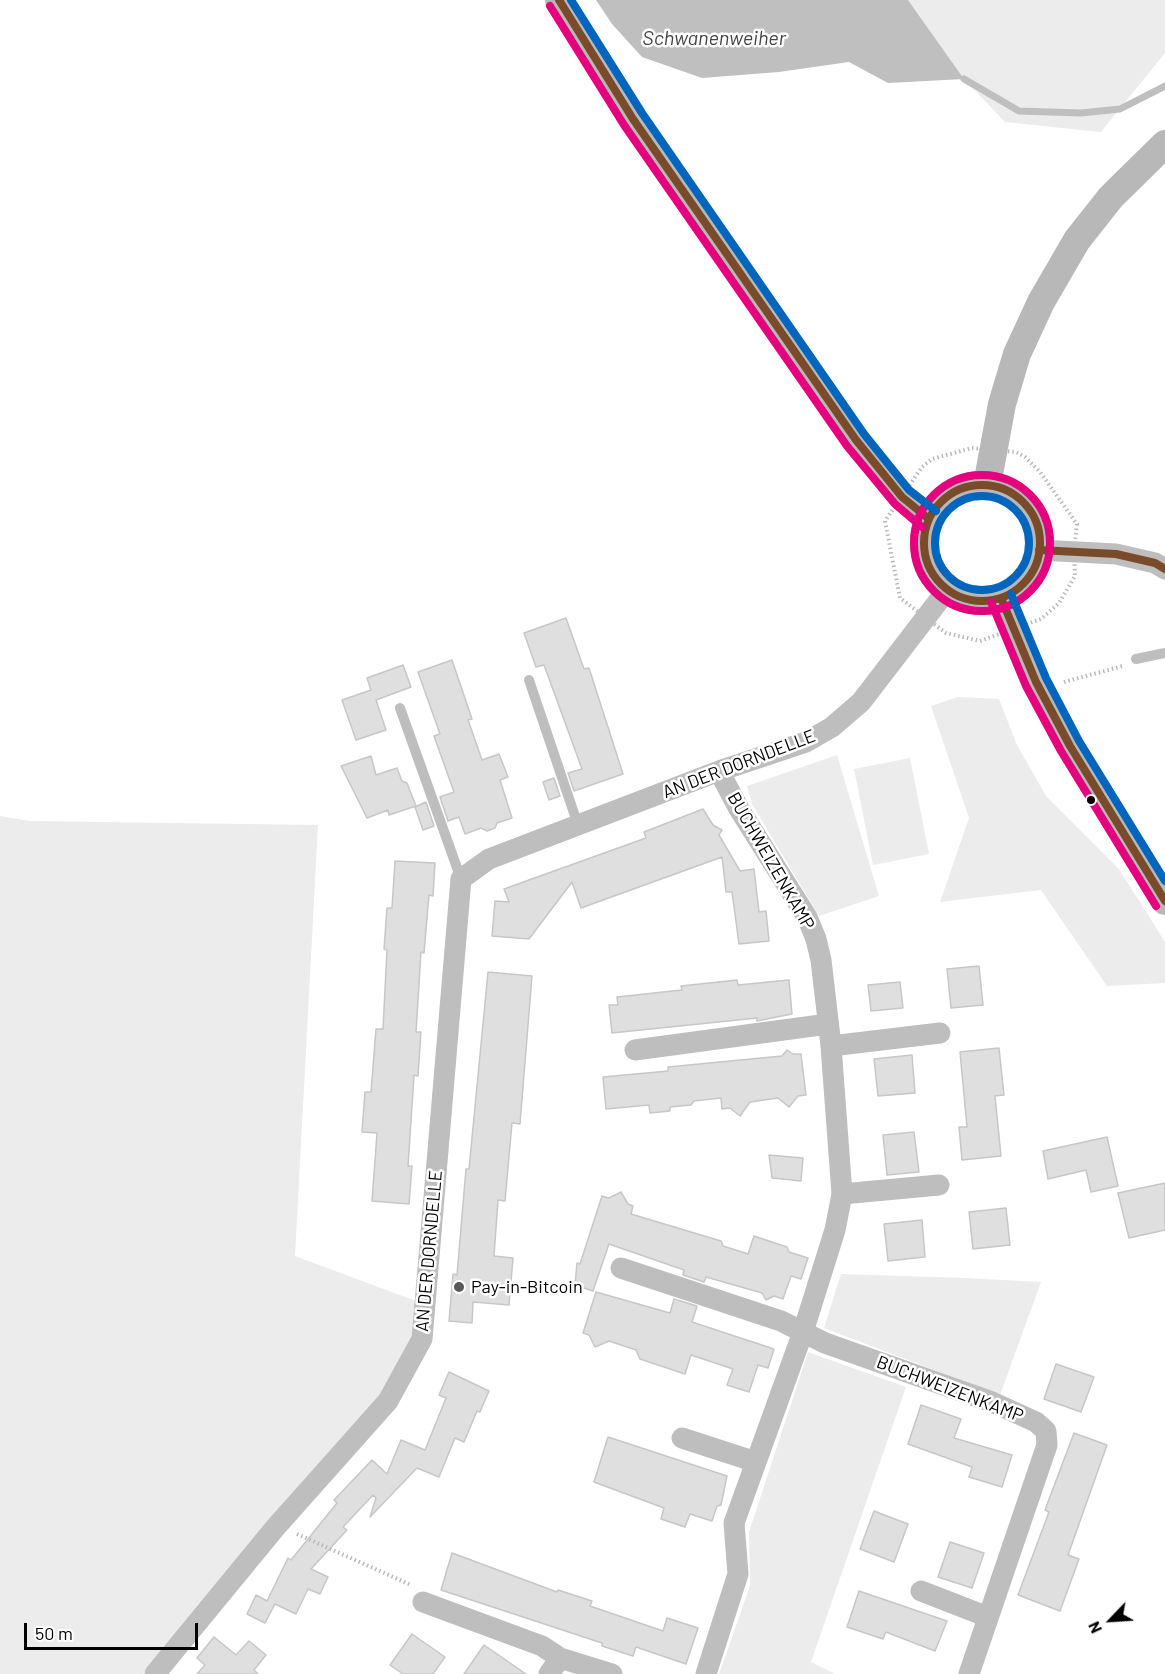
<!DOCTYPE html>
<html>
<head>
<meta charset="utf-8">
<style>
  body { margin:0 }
  #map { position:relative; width:1165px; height:1674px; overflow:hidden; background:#fff; font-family:Barlow,sans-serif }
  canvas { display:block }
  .north { position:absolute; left:1081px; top:1590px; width:60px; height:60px; -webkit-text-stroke:4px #fff; paint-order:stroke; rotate:245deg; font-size:16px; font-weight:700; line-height:24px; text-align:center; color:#000 }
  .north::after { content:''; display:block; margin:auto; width:21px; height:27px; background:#000; clip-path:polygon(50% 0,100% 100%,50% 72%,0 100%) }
  .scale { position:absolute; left:24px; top:1623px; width:174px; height:27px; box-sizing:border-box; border:3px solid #000; border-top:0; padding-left:8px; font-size:18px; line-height:21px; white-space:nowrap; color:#000; -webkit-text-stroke:4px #fff; paint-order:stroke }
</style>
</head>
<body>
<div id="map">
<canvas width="1165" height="1674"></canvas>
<div class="north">N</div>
<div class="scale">50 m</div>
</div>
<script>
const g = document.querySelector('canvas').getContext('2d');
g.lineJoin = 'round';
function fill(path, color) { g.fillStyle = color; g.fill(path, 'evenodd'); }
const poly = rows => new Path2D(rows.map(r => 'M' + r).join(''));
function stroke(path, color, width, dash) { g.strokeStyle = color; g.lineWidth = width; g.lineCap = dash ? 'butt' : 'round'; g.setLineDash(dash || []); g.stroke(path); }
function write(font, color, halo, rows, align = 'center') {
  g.font = font + ' Barlow,sans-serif'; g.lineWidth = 5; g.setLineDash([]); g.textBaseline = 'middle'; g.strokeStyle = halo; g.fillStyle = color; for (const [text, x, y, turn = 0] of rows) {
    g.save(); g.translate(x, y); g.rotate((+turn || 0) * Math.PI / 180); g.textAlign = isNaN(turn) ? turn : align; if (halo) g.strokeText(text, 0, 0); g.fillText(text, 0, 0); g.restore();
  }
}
const green = poly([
  [908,0,1165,0,1165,53,1101,132,1005,122,964,79],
  [958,697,999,699,1017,745,1046,796,1119,869,1165,942,1165,983,1107,986,1041,890,940,902,969,818,931,706],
  [837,755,879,896,819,916,752,804,747,786],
  [910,758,929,854,873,865,854,769],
  [0,816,30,821,318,825,295,1256,424,1304,388,1401,265,1528,143,1674,0,1674],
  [841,1274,966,1278,1041,1282,1000,1395,824,1328],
  [808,1352,906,1387,811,1662,835,1674,719,1674,750,1586,749,1532]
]);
const water = poly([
  [596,0,908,0,964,79,888,83,849,62,779,72,702,78,642,57,612,24]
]);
const stream = poly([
  [964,79,1019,111,1081,113,1120,109,1165,86]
]);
const building = poly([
  [566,618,584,669,589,668,623,774,574,791,568,773,582,769,544,665,536,667,524,633,566,618],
  [452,660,472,719,468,720,482,760,499,754,508,777,500,780,512,818,497,823,495,828,487,831,481,828,465,834,459,817,448,821,440,797,454,792,434,736,440,734,418,672,452,660],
  [403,665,411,687,376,700,386,730,356,740,342,700,371,690,367,678,403,665],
  [371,756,376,775,397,768,402,781,407,783,416,806,389,815,388,810,367,818,341,766,371,756],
  [554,778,560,796,549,800,543,782,554,778],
  [426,802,434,826,423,830,415,807,426,802],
  [703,809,713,825,722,830,719,835,740,871,754,869,759,912,766,911,769,941,739,944,732,892,726,892,722,857,581,908,572,882,529,939,492,936,495,901,509,902,504,889,646,838,644,832,703,809],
  [395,861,435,863,433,896,429,895,424,953,421,952,416,1032,421,1032,418,1076,414,1075,408,1166,412,1166,409,1204,372,1201,377,1133,362,1132,365,1092,371,1092,376,1029,383,1029,387,950,384,949,387,908,392,908,395,861],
  [979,966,983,1005,951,1008,947,969,979,966],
  [488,972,532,976,520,1124,512,1123,505,1201,498,1200,494,1256,513,1258,509,1305,473,1302,472,1323,449,1321,453,1274,457,1275,466,1169,469,1169,488,972],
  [737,980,738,985,789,980,792,1014,757,1021,757,1018,612,1033,609,1005,618,1005,617,997,682,990,681,986,737,980],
  [900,982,903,1008,871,1011,868,985,900,982],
  [999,1048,1004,1095,995,1096,1001,1156,962,1160,959,1127,967,1127,960,1052,999,1048],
  [787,1050,793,1054,801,1054,806,1095,798,1096,789,1107,778,1098,750,1102,740,1116,730,1108,722,1109,721,1098,694,1101,691,1105,670,1107,670,1111,650,1113,649,1105,606,1109,603,1077,668,1071,668,1067,782,1056,787,1050],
  [912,1055,915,1093,878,1096,874,1059,912,1055],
  [914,1132,919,1172,887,1175,883,1135,914,1132],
  [1107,1137,1118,1186,1091,1192,1086,1170,1048,1179,1043,1151,1107,1137],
  [769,1155,803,1158,801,1181,772,1178,769,1155],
  [1165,1183,1165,1230,1129,1238,1118,1193,1165,1183],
  [621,1192,628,1204,633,1206,631,1214,721,1241,723,1246,748,1254,754,1236,787,1247,789,1252,808,1258,801,1279,791,1276,783,1299,774,1296,766,1300,762,1293,706,1277,704,1282,683,1275,684,1270,609,1244,593,1291,575,1285,577,1263,580,1264,602,1196,609,1198,621,1192],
  [1006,1208,1010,1245,973,1249,969,1212,1006,1208],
  [922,1220,925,1257,888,1261,884,1224,922,1220],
  [596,1292,670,1313,674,1299,697,1306,692,1322,774,1349,768,1368,758,1365,749,1392,727,1385,733,1369,691,1355,685,1374,640,1359,636,1350,609,1341,595,1347,589,1335,583,1333,596,1292],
  [1056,1364,1094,1377,1081,1412,1044,1399,1056,1364],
  [449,1372,489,1391,480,1412,477,1411,464,1442,455,1438,439,1477,417,1468,370,1517,376,1498,373,1495,343,1527,347,1530,311,1569,328,1577,320,1594,308,1589,296,1614,275,1604,265,1623,247,1614,256,1595,267,1601,288,1558,291,1560,337,1503,334,1500,372,1460,387,1474,401,1440,425,1450,446,1398,439,1395,449,1372],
  [921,1405,961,1419,954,1438,1012,1455,1002,1487,969,1477,972,1467,908,1444,921,1405],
  [1074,1433,1107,1445,1068,1555,1079,1559,1060,1611,1018,1595,1049,1512,1045,1510,1074,1433],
  [608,1437,727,1476,721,1505,717,1506,712,1521,690,1514,685,1527,661,1519,664,1508,594,1482,608,1437],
  [874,1511,908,1524,894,1562,860,1549,874,1511],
  [950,1542,984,1553,972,1588,938,1577,950,1542],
  [452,1553,557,1592,558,1590,592,1601,590,1606,663,1631,667,1618,698,1628,686,1664,636,1647,633,1656,602,1646,602,1643,441,1590,452,1553],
  [859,1591,947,1621,935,1651,886,1632,883,1639,847,1627,859,1591],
  [412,1634,445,1657,433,1674,403,1674,390,1665,412,1634],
  [214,1637,236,1655,249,1641,266,1655,254,1670,258,1674,197,1674,205,1665,197,1658,214,1637],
  [484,1645,526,1674,464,1674,484,1645]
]);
const path = poly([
  [972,448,1016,452,1025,457,1040,472,1077,524,1074,551,1075,576,1059,603,1041,619,980,641,946,633,900,598,885,521,922,467,932,459,972,448],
  [1064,682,1123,666],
  [297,1534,411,1585]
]);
const lane = poly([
  [1136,659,1165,653],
  [529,680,578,825],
  [400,708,461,879]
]);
const street = poly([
  [1039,550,1116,554,1155,563,1165,569],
  [831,1046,940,1033],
  [635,1050,828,1024],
  [842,1194,939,1185],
  [621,1268,781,1321,825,1343,992,1402,1036,1422,1046,1431,1047,1445,969,1674],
  [682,1438,756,1462],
  [921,1591,988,1617],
  [423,1602,542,1646,560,1658],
  [155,1674,275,1528,388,1401,422,1339,461,879,489,859,719,771,806,742,832,727,861,702,947,590],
  [549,1674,560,1658,612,1674],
  [706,1674,738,1574,734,1523,803,1332,835,1230,842,1194,831,1046,821,960,816,939,807,917,739,809,719,771]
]);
const secondary = poly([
  [559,0,633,119,856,440,902,497,929,519],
  [987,485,1002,404,1017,354,1041,302,1077,240,1111,197,1165,144],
  '924 543a58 58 0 1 1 116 0a58 58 0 1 1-116 0Z',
  [1001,598,1036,682,1070,746,1165,901]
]);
const bus1 = poly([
  [559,0,633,119,856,440,902,497,929,519],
  '924 543a58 58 0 1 1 116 0a58 58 0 1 1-116 0Z',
  [1039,550,1116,554,1155,563,1165,569],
  [1001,598,1036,682,1070,746,1165,901]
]);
const bus2 = poly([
  [550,6,624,125,847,446,895,504,922,527],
  '914 543a68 68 0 1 1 136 0a68 68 0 1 1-136 0Z',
  [991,602,1026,686,1061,751,1156,906]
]);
const bus3 = poly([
  [571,0,642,113,864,434,909,490,936,511],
  '935 543a47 47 0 1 1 94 0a47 47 0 1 1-94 0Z',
  [1011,594,1046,678,1079,741,1165,881]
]);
const markers = [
  [1091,800,5,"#000"],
  [459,1287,6,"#595959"]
];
const streetNames = [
  ["AN DER DORNDELLE",739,764,-21],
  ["BUCHWEIZENKAMP",771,861,60],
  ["AN DER DORNDELLE",429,1251,-85],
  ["BUCHWEIZENKAMP",950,1389,21]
];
const poiNames = [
  ["Pay-in-Bitcoin",471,1287]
];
const waterNames = [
  ["Schwanenweiher",714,38]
];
fill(green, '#ececec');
fill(water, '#bfbfbf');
stroke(stream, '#bfbfbf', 7);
fill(building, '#dfdfdf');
stroke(building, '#c7c7c7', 1.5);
stroke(path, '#b9b9b9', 4, [1.5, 3]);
stroke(lane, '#bebebe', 10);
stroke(street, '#bebebe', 21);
stroke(secondary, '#b8b8b8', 28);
stroke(bus1, '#7a4b2a', 8);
stroke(bus2, '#e5007d', 8);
stroke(bus3, '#0065bd', 8);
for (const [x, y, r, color] of markers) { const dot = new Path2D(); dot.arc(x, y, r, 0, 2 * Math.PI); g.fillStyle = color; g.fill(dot); stroke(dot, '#fff', 2); }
write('18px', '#000', '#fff', streetNames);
write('18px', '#000', '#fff', poiNames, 'left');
write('italic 20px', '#444', '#fff', waterNames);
</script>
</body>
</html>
